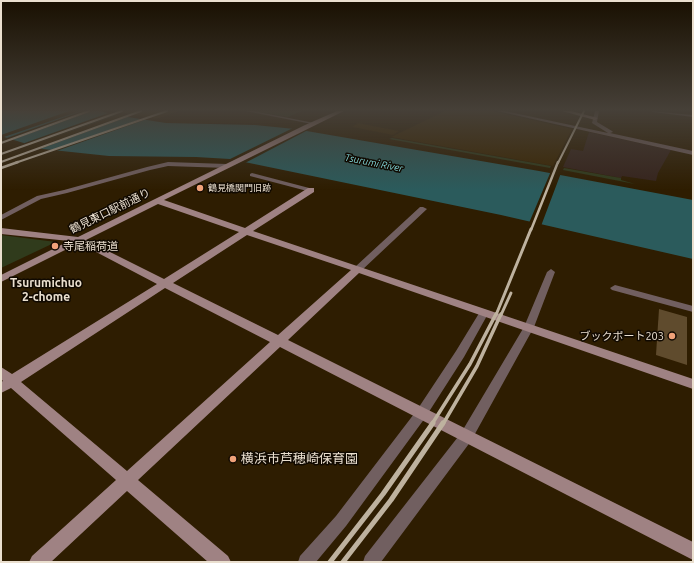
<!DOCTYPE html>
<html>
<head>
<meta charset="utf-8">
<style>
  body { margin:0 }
  #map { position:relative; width:694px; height:563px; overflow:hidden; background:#2e1d01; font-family:Ubuntu,sans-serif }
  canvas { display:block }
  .frame { position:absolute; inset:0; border:2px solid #eadfcf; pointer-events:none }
</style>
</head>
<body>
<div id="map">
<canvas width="694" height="563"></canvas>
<div class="frame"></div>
</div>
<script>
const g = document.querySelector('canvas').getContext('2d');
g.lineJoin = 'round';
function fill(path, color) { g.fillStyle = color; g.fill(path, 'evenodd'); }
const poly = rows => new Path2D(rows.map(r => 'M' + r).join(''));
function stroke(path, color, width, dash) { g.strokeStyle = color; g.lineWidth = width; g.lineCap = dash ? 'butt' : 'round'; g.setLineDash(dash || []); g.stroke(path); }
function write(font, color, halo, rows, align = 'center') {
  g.font = font + ' Ubuntu,"Noto Sans JP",sans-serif'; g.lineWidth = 3; g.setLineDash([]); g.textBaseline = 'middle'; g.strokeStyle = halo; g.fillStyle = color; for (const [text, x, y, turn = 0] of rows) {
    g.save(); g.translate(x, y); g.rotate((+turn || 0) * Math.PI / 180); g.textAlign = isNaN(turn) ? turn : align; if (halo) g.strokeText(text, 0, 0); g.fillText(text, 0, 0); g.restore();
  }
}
const commercial = poly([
  [589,132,671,150,658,173,656,181,622,176,621,178,563,167,571,149,583,151]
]);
const built = poly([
  [114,111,179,111,156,119],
  [445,111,493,111,572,129,553,166,391,137],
  [358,123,399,131,393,135,352,127]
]);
const green = poly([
  [253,111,302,111,288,117],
  [392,138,551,166,550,168,389,139],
  [564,168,621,178,621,180,635,184,563,170],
  [1,235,56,242,1,268]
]);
const water = poly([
  [1,111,100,111,115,115,166,123,255,125,295,129,539,171,693,200,693,259,501,215,230,159,196,157,109,156,43,149,1,136]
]);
const pier = poly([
  [69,111,80,111,1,138,1,135],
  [82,111,92,111,9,141,4,139],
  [111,112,118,114,32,145,119,114,130,116,37,150,19,145],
  [144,118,147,119,51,153,46,152],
  [295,127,310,129,243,164,226,161],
  [551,171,561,173,541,226,529,223]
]);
const building = poly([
  [659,309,687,317,687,365,656,355]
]);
const street = poly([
  [245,111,254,111,314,123,312,124,245,111],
  [497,111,505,111,608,133,592,123,595,111,599,111,597,122,612,131,613,132,610,133,693,151,693,155,497,111],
  [651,111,693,115,693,117,653,112,651,111],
  [168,162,227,164,230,166,227,168,168,166,150,170,67,193,41,199,1,220,1,215,37,196,64,190,147,167,168,162],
  [252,173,313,189,314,190,311,192,250,176,250,174,252,173],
  [420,207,423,207,427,209,361,271,355,271,354,269,355,267,420,207],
  [551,269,555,272,534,327,471,441,381,562,363,562,365,556,461,433,524,327,547,272,551,269],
  [615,285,693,306,693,312,612,290,610,288,615,285],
  [484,309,489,312,464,357,425,418,346,526,316,562,298,562,300,556,336,516,417,410,456,351,481,310,484,309]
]);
const secondary = poly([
  [337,111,344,111,164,200,245,228,308,188,314,188,314,192,253,231,693,379,693,389,359,273,288,340,693,542,693,560,280,347,138,480,228,556,231,562,208,562,127,491,51,562,29,562,32,556,116,480,11,388,1,393,1,382,3,381,1,379,1,367,12,374,157,284,79,243,1,282,1,275,69,241,1,234,1,228,78,237,305,125,337,111],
  [158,204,239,232,164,279,86,240,158,204],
  [247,235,351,270,278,335,173,283,247,235],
  [165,288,270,342,127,471,21,382,165,288],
  [562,111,571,111,598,118,595,120,562,111]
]);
const railFar4 = poly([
  [1,143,89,111],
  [1,154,122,111],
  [1,162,141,111],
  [15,163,167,111],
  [558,163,584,111]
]);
const railFar3 = poly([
  [1,168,18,162],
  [531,230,558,162]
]);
const railFar2 = poly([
  [496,315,531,229],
  [501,315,511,293]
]);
const railFar1 = poly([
  [432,424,470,364,496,314],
  [443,424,477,366,501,314]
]);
const rail = poly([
  [330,562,383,494,433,423],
  [343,562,391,500,443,423]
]);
const markers = [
  [200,188,4,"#f0a279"],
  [55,246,4,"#f0a279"],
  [672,336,4,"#f0a279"],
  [233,459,4,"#f0a279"]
];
const farPoinames = [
  ["鶴見橋関門旧跡",208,188]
];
const farWaternames = [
  ["Tsurumi River",374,163,11]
];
const streetNames = [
  ["鶴見東口駅前通り",110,211,-26]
];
const poiNames = [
  ["寺尾稲荷道",63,246],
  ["ブックポート203",664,336,"right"]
];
const neighbourhoodNames = [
  ["Tsurumichuo",46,283],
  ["2-chome",46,297]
];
const nearPoinames = [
  ["横浜市芦穂崎保育園",241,459]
];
fill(commercial, '#35231c');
fill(built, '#3a2500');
fill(green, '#303b1c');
fill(water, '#2b5b5c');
fill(pier, '#2e1d01');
fill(building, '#5f4b2d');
fill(street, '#715f60');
fill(secondary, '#9f8283');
stroke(railFar4, '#beb29f', 2);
stroke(railFar3, '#beb29f', 2.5);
stroke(railFar2, '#beb29f', 3);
stroke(railFar1, '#beb29f', 3.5);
stroke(rail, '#beb29f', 5);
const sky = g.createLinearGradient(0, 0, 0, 190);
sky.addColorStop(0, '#191001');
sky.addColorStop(0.58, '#464038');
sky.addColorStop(1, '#46403800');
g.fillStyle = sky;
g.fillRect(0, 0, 694, 190);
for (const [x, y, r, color] of markers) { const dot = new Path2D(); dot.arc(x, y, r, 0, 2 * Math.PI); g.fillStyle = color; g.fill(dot); stroke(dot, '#100901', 1.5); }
write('9px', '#eadfcf', '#100901', farPoinames, 'left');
write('italic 10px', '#81d4d6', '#100901', farWaternames);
write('11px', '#eadfcf', '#100901', streetNames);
write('11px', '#eadfcf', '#100901', poiNames, 'left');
write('bold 12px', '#eadfcf', '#100901', neighbourhoodNames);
write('13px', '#eadfcf', '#100901', nearPoinames, 'left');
</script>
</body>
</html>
